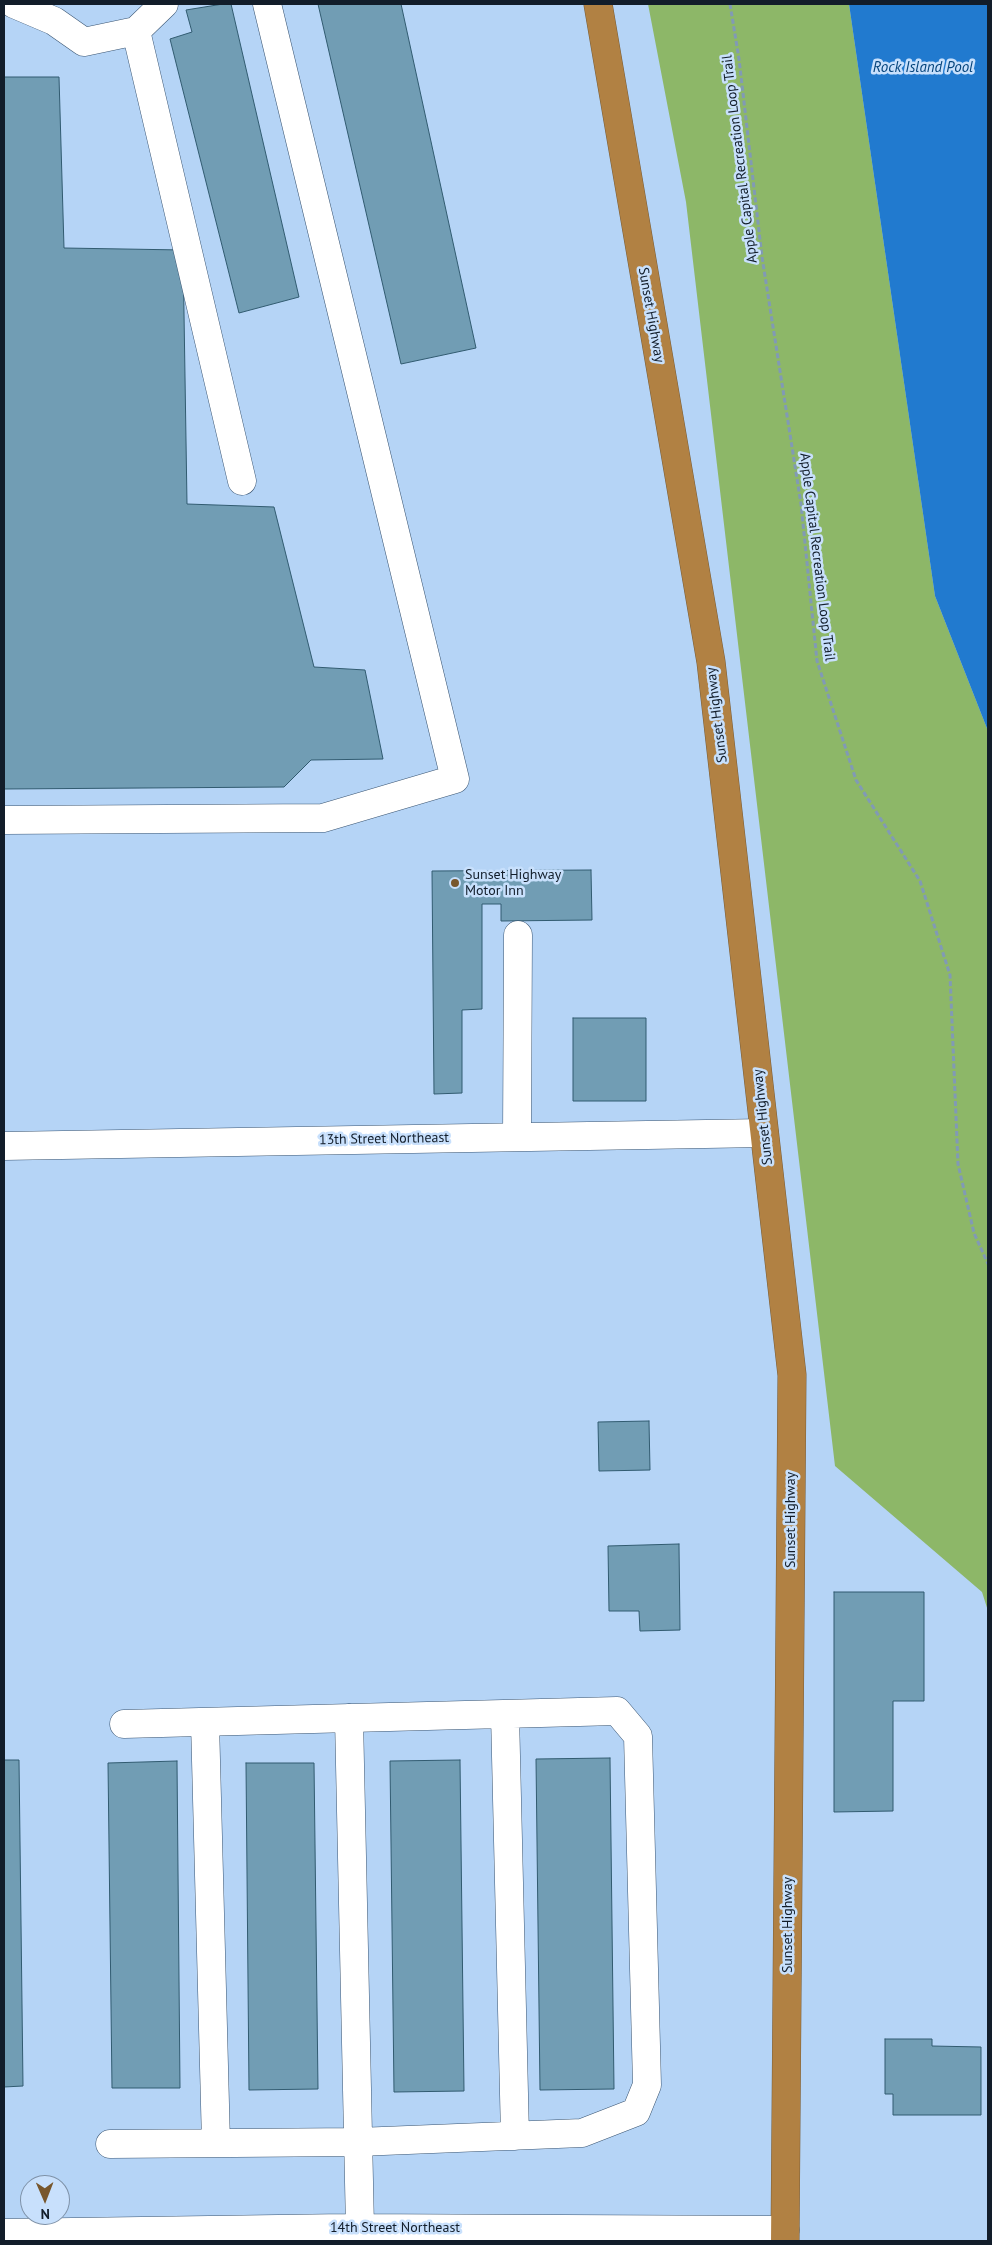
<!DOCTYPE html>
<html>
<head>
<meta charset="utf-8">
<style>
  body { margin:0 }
  #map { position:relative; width:992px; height:2245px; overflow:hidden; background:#b5d4f6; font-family:"PT Sans",sans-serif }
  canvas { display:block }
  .frame { position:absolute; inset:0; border:5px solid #121d2a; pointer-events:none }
  .north { position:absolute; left:20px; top:2175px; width:50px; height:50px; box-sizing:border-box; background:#c8e0fc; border:1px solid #7f92a8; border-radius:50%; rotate:179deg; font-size:14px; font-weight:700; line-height:20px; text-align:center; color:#121d2a }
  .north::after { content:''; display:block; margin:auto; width:18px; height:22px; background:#78572d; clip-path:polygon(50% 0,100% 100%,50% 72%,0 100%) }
</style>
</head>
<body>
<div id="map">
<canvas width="992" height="2245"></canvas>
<div class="frame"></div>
<div class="north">N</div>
</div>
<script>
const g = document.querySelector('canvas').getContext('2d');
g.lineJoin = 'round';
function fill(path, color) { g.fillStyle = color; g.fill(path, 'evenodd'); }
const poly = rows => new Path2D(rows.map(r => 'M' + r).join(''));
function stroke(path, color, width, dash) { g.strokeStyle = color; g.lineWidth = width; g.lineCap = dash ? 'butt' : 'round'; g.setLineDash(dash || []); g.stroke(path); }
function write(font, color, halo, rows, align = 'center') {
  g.font = font + ' "PT Sans",sans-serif'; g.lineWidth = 5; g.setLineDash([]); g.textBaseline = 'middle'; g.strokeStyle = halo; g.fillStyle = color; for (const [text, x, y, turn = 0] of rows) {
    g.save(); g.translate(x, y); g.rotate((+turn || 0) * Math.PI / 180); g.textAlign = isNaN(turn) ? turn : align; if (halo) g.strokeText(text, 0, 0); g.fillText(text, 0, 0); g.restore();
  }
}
const green = poly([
  [648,4,849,4,935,596,988,731,988,1611,982,1592,835,1466,686,202]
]);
const water = poly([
  [849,4,988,4,988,731,935,596]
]);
const building = poly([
  [223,4,231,4,299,297,239,313,170,39,192,32,186,10,223,4],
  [318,4,401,4,476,348,401,364,318,4],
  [4,77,59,77,64,248,183,250,187,504,274,507,314,667,365,670,383,759,311,760,284,787,4,789,4,77],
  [591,870,592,920,501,921,501,904,482,904,482,1009,462,1010,462,1093,434,1094,432,871,591,870],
  [573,1018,646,1018,646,1101,573,1101,573,1018],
  [649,1421,650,1470,599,1471,598,1422,649,1421],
  [679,1544,680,1630,640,1631,639,1611,609,1611,608,1546,679,1544],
  [834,1592,924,1592,924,1701,893,1701,893,1811,834,1812,834,1592],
  [610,1758,614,2089,540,2090,536,1759,610,1758],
  [4,1760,19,1760,23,2086,4,2087,4,1760],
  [460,1760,464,2091,394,2092,390,1761,460,1760],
  [177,1761,180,2088,112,2088,108,1763,177,1761],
  [246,1763,314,1763,318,2089,249,2090,246,1763],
  [885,2039,932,2039,932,2046,981,2047,981,2115,893,2115,893,2094,885,2094,885,2039]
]);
const path = poly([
  [730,4,739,59,762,257,801,504,817,661,856,780,920,881,950,975,958,1164,974,1233,988,1264]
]);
const minor = poly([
  [14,4,54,21,84,42,136,31,164,4],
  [136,31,242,481],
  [4,820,323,818,455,779,267,4],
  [517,1137,518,935],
  [4,1146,764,1133],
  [505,1714,515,2136],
  [349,1718,360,2228],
  [205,1722,216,2143],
  [110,2144,358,2142,582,2133,636,2112,647,2085,638,1736,617,1711,124,1724],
  [4,2233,346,2228,785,2230]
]);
const highway = poly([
  [598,4,711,662,792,1375,785,2241]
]);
const markers = [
  [455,883,5,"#78572d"]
];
const streetNames = [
  ["Apple Capital Recreation Loop Trail",740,159,-97],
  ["Sunset Highway",651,315,80],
  ["Apple Capital Recreation Loop Trail",817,557,83],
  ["Sunset Highway",717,715,-97],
  ["Sunset Highway",763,1117,-96],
  ["13th Street Northeast",384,1139,-1],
  ["Sunset Highway",791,1520,-90],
  ["Sunset Highway",788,1925,-90],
  ["14th Street Northeast",395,2228]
];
const poiNames = [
  ["Sunset Highway",465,875],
  ["Motor Inn",465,891]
];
const waterNames = [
  ["Rock Island Pool",923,68]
];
fill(green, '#8db768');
fill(water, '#217acf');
fill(building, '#719db4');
stroke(building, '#315b70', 1);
stroke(minor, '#3a5572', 29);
stroke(highway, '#795e3a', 29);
stroke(path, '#819ab5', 3, [5, 2.5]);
stroke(minor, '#fff', 28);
stroke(highway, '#b18143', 28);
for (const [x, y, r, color] of markers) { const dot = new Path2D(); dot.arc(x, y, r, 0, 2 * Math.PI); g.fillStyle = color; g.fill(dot); stroke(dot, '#c8e0fc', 2); }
write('14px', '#121d2a', '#c8e0fc', streetNames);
write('14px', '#121d2a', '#c8e0fc', poiNames, 'left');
write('italic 15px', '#05447c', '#c8e0fc', waterNames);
</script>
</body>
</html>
